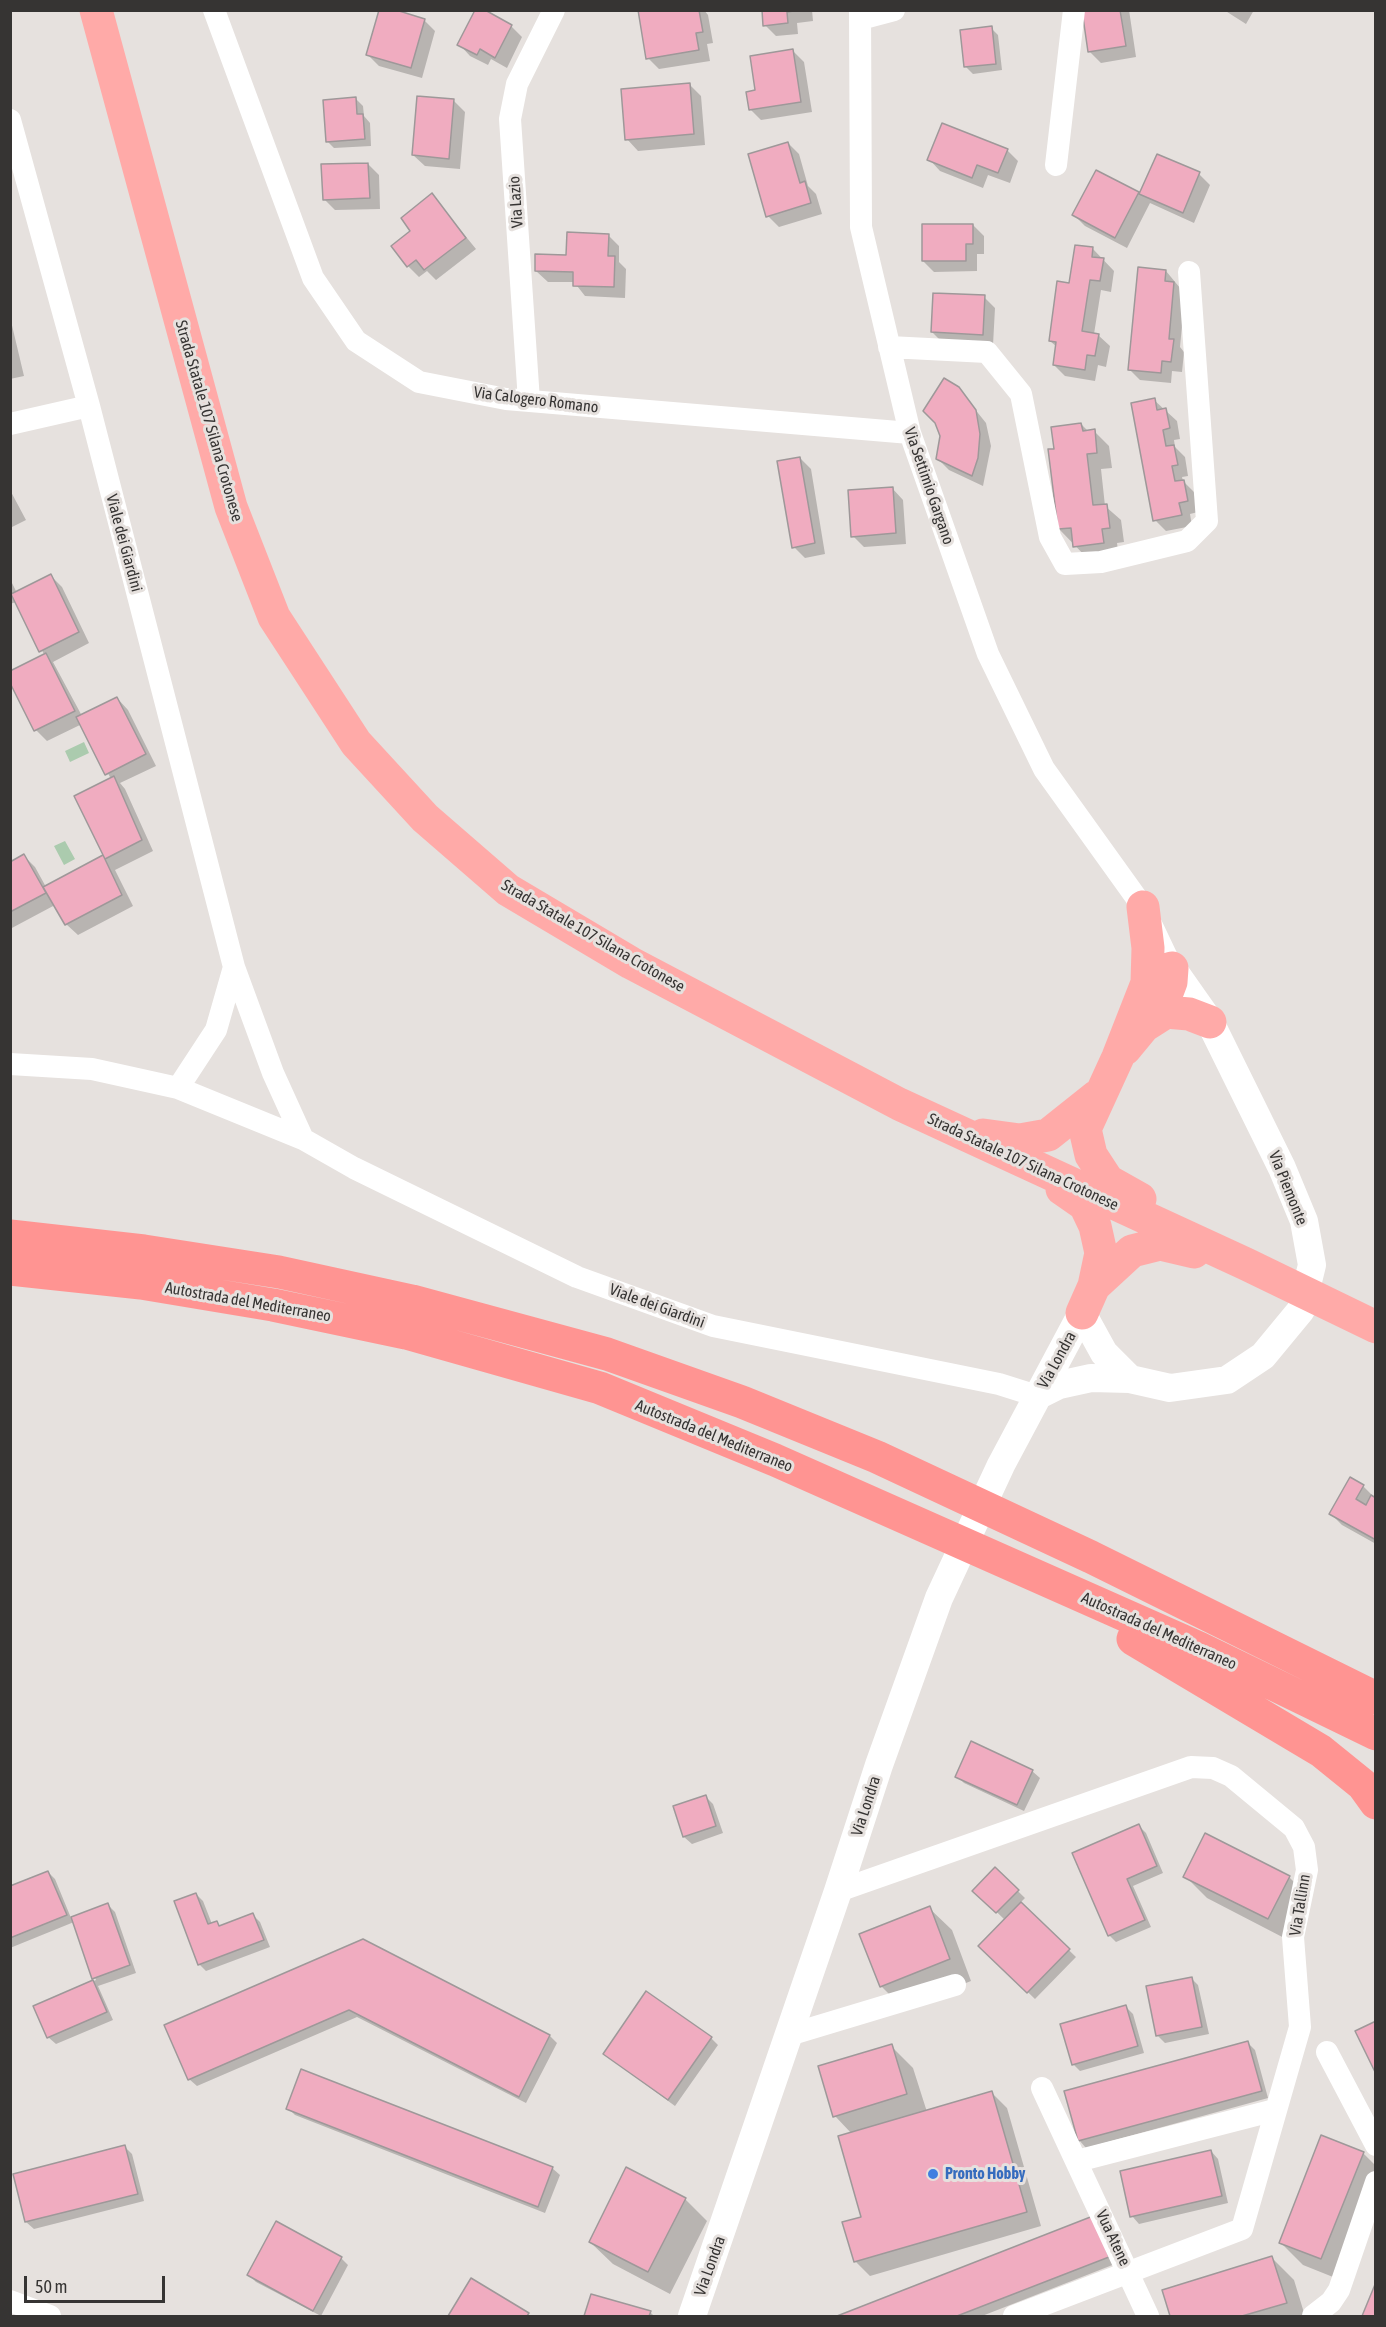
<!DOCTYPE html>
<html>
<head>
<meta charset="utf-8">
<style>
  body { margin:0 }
  #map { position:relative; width:1386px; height:2327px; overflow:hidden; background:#e6e1de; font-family:"Asap Condensed",sans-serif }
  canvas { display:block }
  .frame { position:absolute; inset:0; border:12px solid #363433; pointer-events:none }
  .scale { position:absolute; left:24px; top:2276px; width:141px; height:27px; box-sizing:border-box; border:3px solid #363433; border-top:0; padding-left:8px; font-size:18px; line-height:21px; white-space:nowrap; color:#363433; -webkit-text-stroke:4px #e6e1de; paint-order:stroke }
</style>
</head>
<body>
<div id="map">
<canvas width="1386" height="2327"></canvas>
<div class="frame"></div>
<div class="scale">50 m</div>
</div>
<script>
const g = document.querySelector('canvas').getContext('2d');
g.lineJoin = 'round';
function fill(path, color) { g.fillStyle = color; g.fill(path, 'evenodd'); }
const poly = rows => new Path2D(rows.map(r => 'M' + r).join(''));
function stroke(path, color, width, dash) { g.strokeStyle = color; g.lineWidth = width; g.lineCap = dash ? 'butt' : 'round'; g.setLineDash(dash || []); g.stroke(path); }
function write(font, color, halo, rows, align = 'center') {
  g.font = font + ' "Asap Condensed",sans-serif'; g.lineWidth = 6; g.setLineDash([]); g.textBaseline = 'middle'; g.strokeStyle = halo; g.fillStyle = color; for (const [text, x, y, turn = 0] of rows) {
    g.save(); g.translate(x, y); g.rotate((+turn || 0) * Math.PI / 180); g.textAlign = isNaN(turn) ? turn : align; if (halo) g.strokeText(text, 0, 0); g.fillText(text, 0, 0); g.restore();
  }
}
const green = poly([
  [84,742,89,753,70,762,65,751],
  [65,841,75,859,64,865,54,846]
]);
const shadow = poly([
  [639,10,704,10,708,15,713,43,707,44,710,61,659,69,648,58],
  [763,10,812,10,813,21,797,23,798,34,776,36,765,25],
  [1084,10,1129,10,1136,57,1101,63,1090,52],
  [1224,10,1254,10,1246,24],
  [424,20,435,31,422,78,379,66,368,55],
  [511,26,522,37,507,68,491,59,488,65,470,56,459,44],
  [991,28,998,35,1002,70,973,74,966,67],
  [793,51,804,62,812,112,761,120,750,109,757,92],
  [690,85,701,96,705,145,638,151,627,139],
  [356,99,363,106,364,116,370,123,371,146,334,148,327,141],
  [454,101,465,112,460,169,425,166,413,155],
  [788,143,799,154,808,186,816,194,822,214,779,227,768,216],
  [1007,150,1018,161,1010,183,988,175,983,188,940,171,929,159],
  [1158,156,1199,174,1210,185,1194,223,1150,203,1127,248,1085,226,1074,215,1096,172,1140,195],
  [368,164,379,175,380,209,335,210,324,199],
  [432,195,476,249,436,280,427,271,419,277,408,266,412,231],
  [973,225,984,236,984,254,977,254,977,271,934,272,923,261],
  [608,235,619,246,619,262,626,269,625,298,585,296,574,282,548,282,536,271],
  [1093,249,1114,271,1111,292,1101,290,1094,334,1098,335,1110,346,1106,367,1098,365,1095,381,1065,376,1054,365,1057,347,1050,341,1071,285],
  [1166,271,1185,294,1180,347,1184,352,1182,372,1172,371,1171,383,1140,380,1129,369],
  [984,297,995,308,993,345,943,343,932,332],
  [10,317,24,376,10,379],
  [958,388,986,423,991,446,983,486,949,470,938,459,941,436],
  [1154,400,1177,421,1180,439,1174,440,1175,447,1185,457,1188,476,1182,477,1183,481,1194,492,1198,512,1190,514,1192,526,1166,531,1155,520],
  [1081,424,1088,431,1094,431,1109,446,1112,468,1101,469,1105,506,1121,520,1124,542,1117,543,1119,558,1090,561,1059,529,1055,450],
  [800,458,811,469,825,554,805,558,794,547],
  [892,488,903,500,906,544,864,547,853,536],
  [10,490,26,520,10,528],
  [51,576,62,587,89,643,53,662,82,716,117,698,128,710,156,766,120,783,125,789,153,851,115,870,133,906,78,935,66,924,55,905,10,929,10,864,24,856,35,867,46,887,105,856,111,779,82,724,47,741,36,730,10,680,45,656,16,602,10,604,10,579,17,593],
  [1363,1486,1376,1499,1376,1544,1342,1525,1331,1514],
  [1032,1771,1040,1778,1024,1811,964,1783,957,1776],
  [706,1797,713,1804,723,1833,692,1844,684,1837,675,1807],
  [1139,1826,1146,1833,1163,1873,1133,1886,1151,1927,1116,1942,1109,1935],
  [995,1869,1025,1898,1020,1903,1076,1957,1035,1999,980,1946,1005,1920,974,1890],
  [48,1872,55,1879,71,1918,108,1905,115,1912,136,1973,98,1986,113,2020,56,2044,48,2037,35,2006,96,1980,74,1922,10,1948,10,1888],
  [1185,1876,1289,1877,1311,1899,1290,1941,1207,1898],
  [196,1894,203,1901,212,1924,217,1922,221,1927,253,1915,260,1922,270,1947,206,1971,199,1964],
  [929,1908,952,1930,971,1981,903,2008,881,1986],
  [363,1941,550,2036,557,2043,526,2103,357,2017,197,2086,189,2079],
  [1191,1978,1198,1985,1209,2034,1165,2043,1158,2036],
  [1126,2007,1133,2014,1144,2053,1080,2071,1073,2064],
  [711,2038,718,2045,675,2106,604,2054],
  [1248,2043,1255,2050,1268,2098,1086,2148,1079,2140],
  [891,2046,913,2068,927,2112,992,2093,1007,2108,1041,2226,870,2276,855,2261,863,2218,852,2134,835,2116],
  [288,2108,552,2168,560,2175,545,2213,295,2115],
  [125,2147,132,2154,144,2201,34,2229,26,2222],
  [1211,2151,1218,2159,1228,2203,1139,2224,1132,2216],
  [1363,2153,1376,2166,1376,2200,1343,2281,1303,2265,1280,2242],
  [685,2199,707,2221,670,2294,613,2264,590,2242],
  [1092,2218,1115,2264,982,2316,841,2316],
  [341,2258,348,2265,321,2316,256,2282,249,2275],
  [1272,2258,1294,2280,1305,2316,1171,2316,1164,2291],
  [471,2280,528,2314,530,2316,450,2316],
  [592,2296,650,2312,654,2316,586,2316]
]);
const building = poly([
  [379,10,396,10,425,19,411,68,366,55,379,10],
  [475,10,485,10,512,25,495,58,480,49,477,55,457,45,475,10],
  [638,10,699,10,703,32,696,33,699,50,646,59,638,10],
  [762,10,801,10,787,12,788,23,763,26,762,10],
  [1082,10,1120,10,1126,46,1088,52,1082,10],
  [992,26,996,64,964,67,960,30,992,26],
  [793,49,801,102,749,110,746,92,755,90,750,56,793,49],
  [690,83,694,134,625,140,621,89,690,83],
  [417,96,454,99,449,159,412,155,417,96],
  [356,97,357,114,363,114,365,139,326,142,323,100,356,97],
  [942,123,1008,149,998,173,977,165,972,178,927,160,942,123],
  [788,142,800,183,805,181,811,203,766,217,748,154,788,142],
  [1157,154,1200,172,1183,213,1139,194,1157,154],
  [368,163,370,198,323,200,321,164,368,163],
  [1096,170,1139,192,1115,238,1072,215,1096,170],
  [432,193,466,238,424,270,416,260,407,267,391,246,410,231,401,218,432,193],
  [922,224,973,224,973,244,966,244,966,261,922,261,922,224],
  [567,232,609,234,608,256,615,256,614,287,573,286,573,272,535,271,535,254,566,255,567,232],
  [1075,245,1093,247,1092,257,1104,258,1100,281,1090,280,1082,331,1099,334,1095,356,1087,355,1085,370,1053,365,1056,342,1049,341,1057,281,1069,283,1075,245],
  [1138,267,1166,270,1165,281,1174,282,1169,339,1174,339,1171,362,1162,361,1161,373,1128,370,1138,267],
  [933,293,985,295,983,335,931,332,933,293],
  [944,378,959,387,976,410,980,434,978,458,972,476,936,459,940,436,935,423,923,411,944,378],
  [1155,398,1157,410,1166,408,1170,428,1163,430,1166,446,1174,445,1178,465,1172,466,1175,481,1184,480,1188,501,1179,503,1182,515,1153,521,1131,403,1155,398],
  [1081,423,1083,431,1095,429,1097,453,1087,454,1093,505,1107,504,1110,528,1102,529,1104,543,1073,547,1071,528,1058,529,1048,449,1054,449,1051,427,1081,423],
  [800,457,815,543,792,548,777,461,800,457],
  [893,487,896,533,851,537,848,490,893,487],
  [51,574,79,632,39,652,11,594,51,574],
  [46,653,75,711,34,731,10,683,10,671,46,653],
  [117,697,146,754,105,775,76,717,117,697],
  [114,776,142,840,105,859,74,796,114,776],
  [24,854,46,893,10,912,10,862,24,854],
  [103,855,122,895,65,925,43,887,103,855],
  [1350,1477,1364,1485,1356,1499,1366,1505,1371,1495,1376,1498,1376,1540,1329,1514,1350,1477],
  [971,1741,1033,1770,1017,1805,955,1777,971,1741],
  [706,1795,716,1826,683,1837,673,1806,706,1795],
  [1139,1824,1157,1866,1127,1879,1145,1920,1108,1936,1072,1853,1139,1824],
  [1205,1833,1290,1876,1268,1919,1183,1877,1205,1833],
  [995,1867,1019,1890,996,1913,972,1891,995,1867],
  [48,1871,67,1915,10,1938,10,1886,48,1871],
  [196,1893,208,1924,217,1921,219,1926,253,1913,264,1940,198,1965,174,1901,196,1893],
  [1021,1902,1070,1949,1027,1993,978,1946,1021,1902],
  [108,1903,130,1965,92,1979,71,1917,108,1903],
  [930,1906,950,1959,880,1987,859,1934,930,1906],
  [363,1939,550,2035,519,2097,349,2010,188,2080,164,2025,363,1939],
  [1192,1977,1202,2027,1156,2036,1146,1986,1192,1977],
  [93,1980,107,2012,47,2038,33,2006,93,1980],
  [646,1991,712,2037,668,2100,603,2054,646,1991],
  [1126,2005,1138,2046,1072,2065,1060,2024,1126,2005],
  [1376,2021,1376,2074,1355,2031,1376,2021],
  [1248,2041,1262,2091,1078,2141,1064,2091,1248,2041],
  [892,2044,907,2094,833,2117,818,2066,892,2044],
  [301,2069,553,2167,538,2207,286,2109,301,2069],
  [992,2091,1027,2212,854,2262,842,2222,861,2217,838,2136,992,2091],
  [1321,2135,1364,2152,1321,2259,1279,2243,1321,2135],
  [125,2145,138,2194,25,2222,13,2174,125,2145],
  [1211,2150,1222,2196,1130,2217,1120,2171,1211,2150],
  [626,2167,686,2198,648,2272,589,2242,626,2167],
  [1093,2216,1109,2257,957,2316,837,2316,1093,2216],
  [276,2221,342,2257,313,2311,247,2275,276,2221],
  [1272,2256,1287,2303,1242,2316,1170,2316,1162,2290,1272,2256],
  [471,2278,529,2313,527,2316,448,2316,471,2278],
  [1376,2282,1376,2316,1362,2316,1376,2282],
  [591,2294,651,2311,649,2316,584,2316,591,2294]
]);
const minor = poly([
  [214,10,313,278,356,341,419,382,506,399,910,433],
  [860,10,861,227,910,433,988,654,1044,769,1143,907,1172,968],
  [860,19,894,10],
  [10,120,89,406,234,967,273,1073,303,1139],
  [1056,165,1074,10],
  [889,347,987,352,1021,394,1050,537,1065,564,1101,562,1187,541,1207,521,1189,272],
  [529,401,510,119,517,84,554,10],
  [10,424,89,406],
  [10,1064,92,1069,178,1088,303,1139,354,1168,577,1277,713,1326,999,1384,1037,1396],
  [178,1088,216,1030,234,967],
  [838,1891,1191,1767,1213,1768,1231,1776,1294,1828,1304,1847,1307,1870,1293,1937,1300,2027,1242,2229,1014,2316],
  [789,2035,955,1985],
  [1327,2052,1376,2145],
  [1042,2088,1148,2316],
  [1077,2161,1275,2110],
  [10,2301,50,2316],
  [1313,2316,1331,2302,1339,2290,1376,2182]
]);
const tertiary = poly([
  [1082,1313,1104,1353,1130,1379],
  [1037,1396,1059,1385,1091,1378,1130,1379,1170,1388,1227,1380,1263,1356,1301,1310,1312,1265,1304,1221,1282,1168,1210,1022,1172,968],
  [692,2316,838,1891,879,1765,939,1598,1001,1465,1082,1313]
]);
const trunk = poly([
  [96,10,231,507,274,617,356,743,425,818,508,890,631,963,899,1104,1246,1264,1376,1327],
  [1145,1025,1165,998,1171,982,1172,968,1159,972,1147,983],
  [1125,1049,1144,1026,1166,1012,1189,1014,1210,1022],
  [983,1135,1020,1140,1048,1135,1097,1096],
  [1062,1189,1085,1205,1095,1226,1101,1253,1094,1286,1082,1313],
  [1140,1199,1108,1181,1091,1155,1085,1129,1118,1057,1147,983,1148,948,1143,907],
  [1094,1286,1132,1251,1160,1244,1194,1252]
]);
const motorway = poly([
  [10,1236,144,1251,279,1272,412,1301,607,1354,742,1402,877,1457,1091,1557,1376,1698],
  [10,1269,141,1283,273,1305,406,1333,600,1388,775,1460,1199,1648,1376,1734],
  [1133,1639,1321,1751,1363,1785,1376,1803]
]);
const markers = [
  [933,2174,6,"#3f7fe0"]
];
const streetNames = [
  ["Via Lazio",516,202,-94],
  ["Via Calogero Romano",536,400,7],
  ["Strada Statale 107 Silana Crotonese",209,421,74],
  ["Via Settimio Gargano",929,486,71],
  ["Viale dei Giardini",124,543,75],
  ["Strada Statale 107 Silana Crotonese",593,936,30],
  ["Strada Statale 107 Silana Crotonese",1023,1162,25],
  ["Via Piemonte",1288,1188,68],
  ["Autostrada del Mediterraneo",248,1302,10],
  ["Viale dei Giardini",657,1306,20],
  ["Via Londra",1057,1360,-61],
  ["Autostrada del Mediterraneo",714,1436,22],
  ["Autostrada del Mediterraneo",1159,1631,24],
  ["Via Londra",866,1806,-72],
  ["Via Tallinn",1300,1905,-81],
  ["Vua Atene",1113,2238,65],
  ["Via Londra",710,2266,-70]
];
const shopNames = [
  ["Pronto Hobby",945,2174]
];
fill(green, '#abcbae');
fill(shadow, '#0003');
fill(building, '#f0acc0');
stroke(building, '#9e9899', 1.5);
stroke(minor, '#fff', 22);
stroke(tertiary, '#fff', 28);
stroke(trunk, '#ffaaa8', 33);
stroke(motorway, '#ff9492', 33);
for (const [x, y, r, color] of markers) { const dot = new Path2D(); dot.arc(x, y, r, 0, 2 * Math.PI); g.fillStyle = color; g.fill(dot); stroke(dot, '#e6e1de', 2); }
write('16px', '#363433', '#e6e1de', streetNames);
write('bold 16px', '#366cbe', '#e6e1de', shopNames, 'left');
</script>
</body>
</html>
